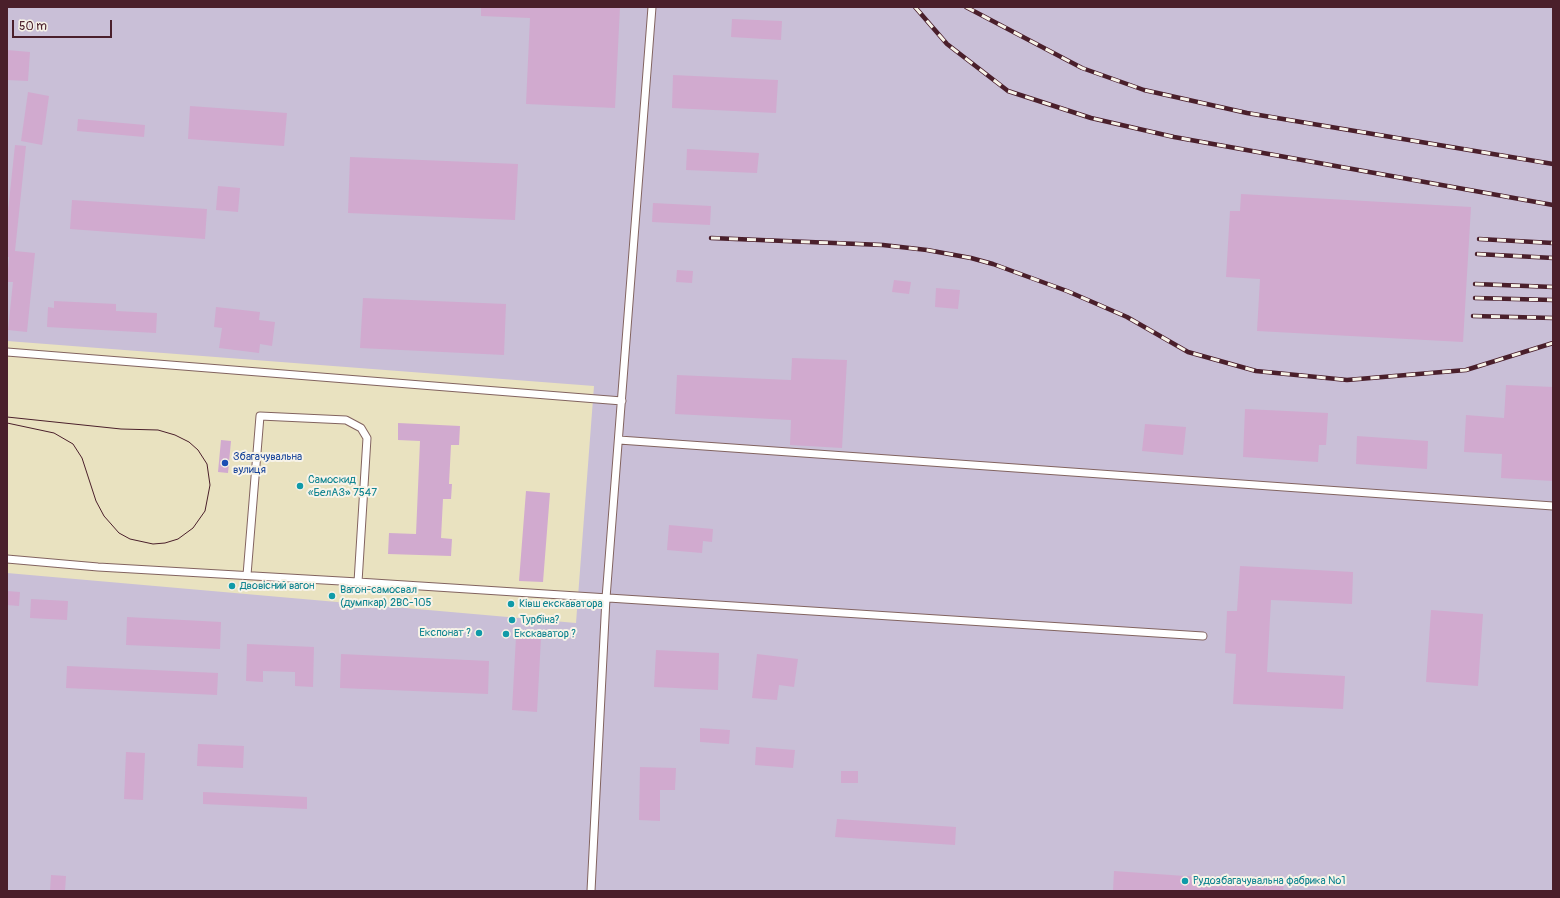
<!DOCTYPE html>
<html>
<head>
<meta charset="utf-8">
<style>
  body { margin:0 }
  #map { position:relative; width:1560px; height:898px; overflow:hidden; background:#e9e2c0; font-family:Pangolin,sans-serif }
  canvas { display:block }
  .frame { position:absolute; inset:0; border:8px solid #4a1f2b; pointer-events:none }
  .scale { position:absolute; left:12px; top:20px; width:100px; height:18px; box-sizing:border-box; border:2px solid #4a1f2b; border-top:0; padding-left:5px; font-size:12px; line-height:14px; white-space:nowrap; color:#4a1f2b; -webkit-text-stroke:3px #f7f3e8; paint-order:stroke }
</style>
</head>
<body>
<div id="map">
<canvas width="1560" height="898"></canvas>
<div class="frame"></div>
<div class="scale">50 m</div>
</div>
<script>
const g = document.querySelector('canvas').getContext('2d');
g.lineJoin = 'round';
function fill(path, color) { g.fillStyle = color; g.fill(path, 'evenodd'); }
const poly = rows => new Path2D(rows.map(r => 'M' + r).join(''));
function stroke(path, color, width, dash) { g.strokeStyle = color; g.lineWidth = width; g.lineCap = dash ? 'butt' : 'round'; g.setLineDash(dash || []); g.stroke(path); }
function write(font, color, halo, rows, align = 'center') {
  g.font = font + ' Pangolin,sans-serif'; g.lineWidth = 4; g.setLineDash([]); g.textBaseline = 'middle'; g.strokeStyle = halo; g.fillStyle = color; for (const [text, x, y, turn = 0] of rows) {
    g.save(); g.translate(x, y); g.rotate((+turn || 0) * Math.PI / 180); g.textAlign = isNaN(turn) ? turn : align; if (halo) g.strokeText(text, 0, 0); g.fillText(text, 0, 0); g.restore();
  }
}
const industrial = poly([
  [7,7,1553,7,1553,891,7,891,7,573,576,623,594,386,7,341]
]);
const building = poly([
  [481,7,620,7,615,108,526,104,530,18,481,16],
  [732,19,782,21,781,40,731,37],
  [7,50,30,52,28,81,7,80],
  [673,75,778,80,776,113,672,108],
  [28,92,49,96,42,145,21,141],
  [190,106,287,113,284,146,188,139],
  [78,119,145,125,144,137,77,131],
  [15,145,26,146,15,251,35,253,27,332,8,330,13,282,7,282,9,257,7,257,7,221],
  [687,149,759,153,757,173,686,170],
  [350,157,518,164,515,220,348,213],
  [218,186,240,188,238,212,216,210],
  [1241,194,1471,207,1463,342,1257,331,1260,279,1226,277,1230,211,1240,211],
  [72,200,207,209,205,239,70,229],
  [653,203,711,206,710,225,652,222],
  [677,270,693,271,692,283,676,282],
  [894,280,911,282,909,294,892,292],
  [936,288,960,290,958,309,935,307],
  [363,298,506,304,504,355,360,348],
  [54,301,116,304,116,311,157,313,156,333,47,327,48,307,54,308],
  [216,307,260,312,259,320,275,322,272,346,260,344,259,353,219,348,222,328,214,327],
  [792,358,847,360,842,448,790,445,791,420,675,414,677,375,791,380],
  [1506,385,1553,387,1553,481,1501,478,1502,454,1464,452,1466,415,1504,418],
  [1245,409,1328,413,1326,445,1319,445,1318,462,1243,457],
  [398,423,460,426,459,445,451,445,449,484,452,484,451,499,443,499,441,538,452,539,451,556,388,554,389,533,416,534,420,441,398,440],
  [1145,424,1186,427,1183,455,1142,451],
  [1357,436,1428,441,1427,469,1356,464],
  [221,440,231,441,228,473,218,472],
  [526,491,550,493,543,582,519,581],
  [669,525,713,529,712,542,703,541,702,553,667,550],
  [1240,566,1353,572,1352,604,1271,600,1267,672,1345,676,1343,709,1233,704,1236,654,1225,653,1227,611,1237,611],
  [7,591,20,592,19,606,7,605],
  [31,599,68,601,67,620,30,618],
  [1431,610,1483,614,1478,686,1426,682],
  [127,617,221,622,220,649,126,645],
  [516,637,541,638,537,712,512,710],
  [247,644,314,647,313,687,295,686,295,672,263,671,263,682,246,681],
  [656,650,719,653,718,690,654,687],
  [341,654,489,661,488,694,340,688],
  [757,654,798,659,794,687,779,685,777,700,752,698],
  [67,666,218,673,217,695,66,688],
  [700,728,730,730,729,744,700,742],
  [198,744,244,746,243,768,197,766],
  [756,747,795,750,793,768,755,765],
  [126,752,145,753,143,800,124,799],
  [640,767,676,768,675,790,660,790,660,821,639,820],
  [841,771,858,771,858,783,841,783],
  [203,792,307,797,307,809,203,804],
  [837,819,956,827,955,845,835,837],
  [1114,871,1284,883,1283,891,1113,891],
  [51,875,66,876,65,891,50,891]
]);
const service = poly([
  [7,352,622,401],
  [619,440,1553,506],
  [7,559,98,567,358,582,1203,636],
  [247,575,260,416,346,420,361,428,367,438,358,582],
  [591,891,606,598,652,7]
]);
const tram = poly([
  [7,417,121,429,158,430,175,435,189,442,198,450,207,464,210,485,205,511,193,528,178,539,165,543,153,544,130,539,119,533,104,516,96,501,82,458,73,444,54,433,7,423]
]);
const rail = poly([
  [915,7,947,44,1008,91,1091,118,1174,137,1553,205],
  [966,7,1082,68,1144,90,1247,113,1553,164],
  [711,238,883,245,927,250,971,258,993,264,1067,291,1127,317,1188,352,1256,371,1347,380,1466,370,1553,343],
  [1479,239,1553,243],
  [1477,254,1553,258],
  [1475,284,1553,287],
  [1475,298,1553,300],
  [1473,316,1553,318]
]);
const markers = [
  [225,463,4,"#1a4fb4"],
  [300,486,4,"#0f9aa8"],
  [232,586,4,"#0f9aa8"],
  [332,596,4,"#0f9aa8"],
  [511,604,4,"#0f9aa8"],
  [512,620,4,"#0f9aa8"],
  [479,633,4,"#0f9aa8"],
  [506,634,4,"#0f9aa8"],
  [1185,881,4,"#0f9aa8"]
];
const transitNames = [
  ["Збагачувальна",233,457],
  ["вулиця",233,470]
];
const cultureNames = [
  ["Самоскид",308,480],
  ["«БелАЗ» 7547",308,493],
  ["Двовісний вагон",240,586],
  ["Вагон-самосвал",340,590],
  ["(думпкар) 2ВС-105",340,603],
  ["Ківш екскаватора",519,604],
  ["Турбіна?",520,620],
  ["Експонат ?",471,633,"right"],
  ["Екскаватор ?",514,634],
  ["Рудозбагачувальна фабрика №1",1193,881]
];
fill(industrial, '#c9bfd7');
fill(building, '#d1aacf');
stroke(service, '#82635f', 9);
stroke(service, '#fff', 7);
stroke(tram, '#4a1f2b', 1);
stroke(rail, '#4a1f2b', 4.5);
stroke(rail, '#f7f3e8', 3, [9]);
for (const [x, y, r, color] of markers) { const dot = new Path2D(); dot.arc(x, y, r, 0, 2 * Math.PI); g.fillStyle = color; g.fill(dot); stroke(dot, '#f7f3e8', 1.5); }
write('11px', '#164399', '#f7f3e8', transitNames, 'left');
write('11px', '#0d838f', '#f7f3e8', cultureNames, 'left');
</script>
</body>
</html>
